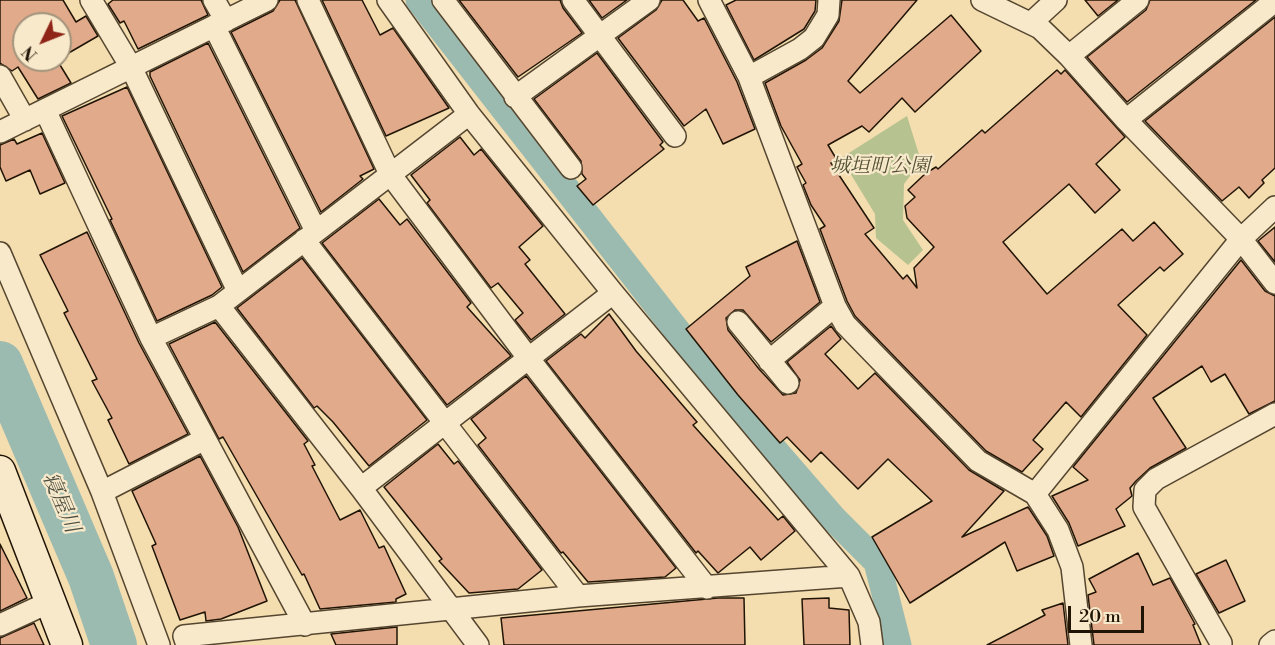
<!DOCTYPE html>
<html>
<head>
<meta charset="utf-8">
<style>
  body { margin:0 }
  #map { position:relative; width:1275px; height:645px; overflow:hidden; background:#f4ddaf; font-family:"Libre Bodoni",serif }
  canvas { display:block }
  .north { position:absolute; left:12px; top:12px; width:60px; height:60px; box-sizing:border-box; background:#f8e9cb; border:2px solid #a2947c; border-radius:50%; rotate:227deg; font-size:16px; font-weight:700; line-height:24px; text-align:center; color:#201405 }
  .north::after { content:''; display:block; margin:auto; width:21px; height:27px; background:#8f2418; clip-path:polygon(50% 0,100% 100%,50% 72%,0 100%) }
  .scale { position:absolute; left:1068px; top:606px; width:76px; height:27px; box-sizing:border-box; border:3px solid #201405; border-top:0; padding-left:8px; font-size:18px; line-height:21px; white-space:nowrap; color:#201405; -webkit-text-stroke:4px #f8e9cb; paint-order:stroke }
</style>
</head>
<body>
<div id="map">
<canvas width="1275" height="645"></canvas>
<div class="north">N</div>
<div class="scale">20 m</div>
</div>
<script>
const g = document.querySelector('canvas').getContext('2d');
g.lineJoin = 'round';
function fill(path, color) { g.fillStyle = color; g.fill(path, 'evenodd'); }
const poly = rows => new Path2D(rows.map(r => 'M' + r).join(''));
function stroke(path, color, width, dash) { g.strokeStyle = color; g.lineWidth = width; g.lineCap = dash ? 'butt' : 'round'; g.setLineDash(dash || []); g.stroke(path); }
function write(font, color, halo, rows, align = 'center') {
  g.font = font + ' "Libre Bodoni","Noto Serif JP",serif'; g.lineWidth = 4.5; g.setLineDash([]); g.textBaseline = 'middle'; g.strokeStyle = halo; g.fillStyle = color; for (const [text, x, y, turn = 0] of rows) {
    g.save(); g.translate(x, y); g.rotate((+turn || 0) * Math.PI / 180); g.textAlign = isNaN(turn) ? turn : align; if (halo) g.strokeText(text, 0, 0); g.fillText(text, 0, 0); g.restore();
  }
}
const green = poly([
  [907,116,921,161,904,184,903,220,923,250,908,265,876,238,875,214,841,158]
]);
const canal = poly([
  [419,0,731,400,834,519,877,562,898,645]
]);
const river = poly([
  [0,364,91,577,114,645]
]);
const building = poly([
  [0,0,63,0,76,22,86,16,98,36,60,58,60,24,24,24,24,60,57,60,71,83,38,99,18,67,12,71,0,63,0,0],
  [113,0,201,0,208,15,138,49,124,21,120,23,108,4,113,0],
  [280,0,295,0,374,169,360,176,363,179,321,212,231,32,273,11,280,0],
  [322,0,362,0,380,35,393,28,449,108,386,136,322,0],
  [459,0,560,0,563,8,582,33,518,77,459,0],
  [589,0,627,0,602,18,589,0],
  [662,0,683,0,698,21,704,18,737,82,755,129,723,144,706,109,684,126,618,38,656,10,662,0],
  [736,0,816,0,815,11,804,29,754,60,726,5,736,0],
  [842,0,917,0,848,81,860,93,951,15,981,51,915,112,902,98,869,132,862,126,828,145,837,160,831,163,874,228,865,234,903,279,907,275,917,288,914,268,934,247,907,218,905,206,915,197,908,190,926,173,936,167,938,169,982,130,985,133,1057,70,1061,74,1065,70,1125,137,1096,164,1120,190,1095,213,1069,184,1003,242,1047,294,1122,229,1133,241,1154,222,1183,254,1164,271,1160,267,1118,305,1147,335,1081,417,1066,402,1033,440,1043,449,1022,472,986,451,855,316,847,301,820,229,825,226,811,205,803,185,806,183,797,167,802,164,781,126,765,83,806,60,822,48,839,21,842,0],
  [1085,0,1118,0,1098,16,1085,0],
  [1150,0,1256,0,1127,102,1087,57,1146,10,1150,0],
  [1275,17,1275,168,1262,180,1264,183,1249,198,1239,187,1222,201,1145,121,1275,17],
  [208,43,300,228,243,272,150,76,150,72,208,43],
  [597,53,663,142,660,145,664,149,593,205,577,186,586,179,582,174,581,161,534,99,597,53],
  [127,87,222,287,212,295,157,321,110,220,112,219,62,116,127,87],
  [42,133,65,183,40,194,30,170,6,181,0,167,0,145,14,139,17,144,42,133],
  [460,137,474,155,481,149,543,226,519,247,530,260,525,264,565,314,531,340,515,320,523,313,498,283,491,288,427,203,430,200,411,175,460,137],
  [379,199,400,225,407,219,471,303,467,307,511,356,447,405,322,243,379,199],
  [1275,227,1275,262,1258,241,1275,227],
  [87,232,139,343,188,434,129,464,108,420,112,418,92,381,97,379,64,313,68,311,40,255,87,232],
  [797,241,820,302,771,342,743,310,735,310,726,318,728,330,759,369,783,395,796,393,800,380,787,362,831,326,841,339,825,354,858,389,875,373,969,470,1004,491,962,537,1028,507,1047,536,1054,556,1017,571,1005,542,910,603,872,537,932,501,888,459,858,489,821,452,811,462,787,437,780,443,738,395,686,329,750,276,746,267,797,241],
  [302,258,427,420,369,466,333,422,317,406,314,408,237,308,302,258],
  [1241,260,1265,291,1275,296,1275,401,1249,414,1225,374,1211,382,1202,366,1153,398,1186,448,1150,468,1136,481,1130,488,1132,496,1116,509,1125,526,1078,546,1069,523,1052,496,1088,480,1073,467,1241,260],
  [609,314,636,351,697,422,693,425,778,520,783,516,795,531,761,560,750,547,718,573,698,551,696,553,546,361,581,334,585,338,609,314],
  [215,322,308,441,304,444,315,465,312,466,340,520,360,510,379,548,384,546,406,594,396,599,396,602,320,609,304,574,302,575,223,437,219,439,169,344,215,322],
  [526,376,676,568,665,577,588,582,563,552,561,553,478,445,486,438,471,419,526,376],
  [438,444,454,464,458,461,542,570,518,589,469,593,439,561,442,559,384,487,438,444],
  [200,456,238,527,267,601,221,619,206,621,205,612,180,620,152,546,156,544,132,491,200,456],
  [0,544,27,598,0,611,0,544],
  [1138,553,1153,585,1170,578,1195,624,1193,625,1201,645,1094,645,1088,595,1096,592,1089,579,1138,553],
  [1226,560,1245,601,1219,613,1196,574,1226,560],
  [718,598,744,598,745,645,504,645,501,618,718,598],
  [829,598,829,608,849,610,850,645,804,645,802,599,829,598],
  [1063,603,1068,645,987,645,1045,615,1042,610,1063,603],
  [34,623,44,645,0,645,0,638,34,623],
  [397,627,397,645,336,645,331,634,397,627]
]);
const street = poly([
  [91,0,131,67,238,291],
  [214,0,226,21],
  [308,0,390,174,529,359,707,588],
  [388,0,469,114,613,293,849,576,869,622,872,645],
  [443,0,571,168],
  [573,0,675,136],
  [709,0,749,77,835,306,845,324,978,461,1035,494,1058,530,1072,567,1081,645],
  [982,0,1040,28,1069,56,1126,120,1241,239,1275,283],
  [1031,23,1056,0],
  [214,26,316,231],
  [1069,56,1138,0],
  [0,76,25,120],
  [749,77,800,49,814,38,828,15,829,0],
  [515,97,649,0],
  [45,110,151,338,305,625],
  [1126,120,1275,1],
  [0,132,267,0],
  [304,240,578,596],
  [0,253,102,492,159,645],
  [219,306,361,488,478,645],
  [738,322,788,383],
  [151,338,219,306,469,114],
  [769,361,835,306],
  [361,488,613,293],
  [102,492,205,439],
  [1035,494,1241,239,1275,207],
  [0,625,52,601],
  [1221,643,1144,507,1145,490,1156,479,1275,414],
  [187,645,184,636,578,596,849,576],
  [1270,645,1275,641]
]);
const secondary = poly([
  [0,471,67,645]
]);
const parkNames = [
  ["城垣町公園",880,167]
];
const waterNames = [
  ["寝屋川",60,503,67]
];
fill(green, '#b6c28f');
stroke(canal, '#9cbbb0', 27);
stroke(river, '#9cbbb0', 46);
fill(building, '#e0aa8b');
stroke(building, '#201405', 1.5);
stroke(street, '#554630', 24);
stroke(secondary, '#201405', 33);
stroke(street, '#f8e9cb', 21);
stroke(secondary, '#f8e9cb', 30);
write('italic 20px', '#545135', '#f8e9cb', parkNames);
write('italic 21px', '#4b4e41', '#f8e9cb', waterNames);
</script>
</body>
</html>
